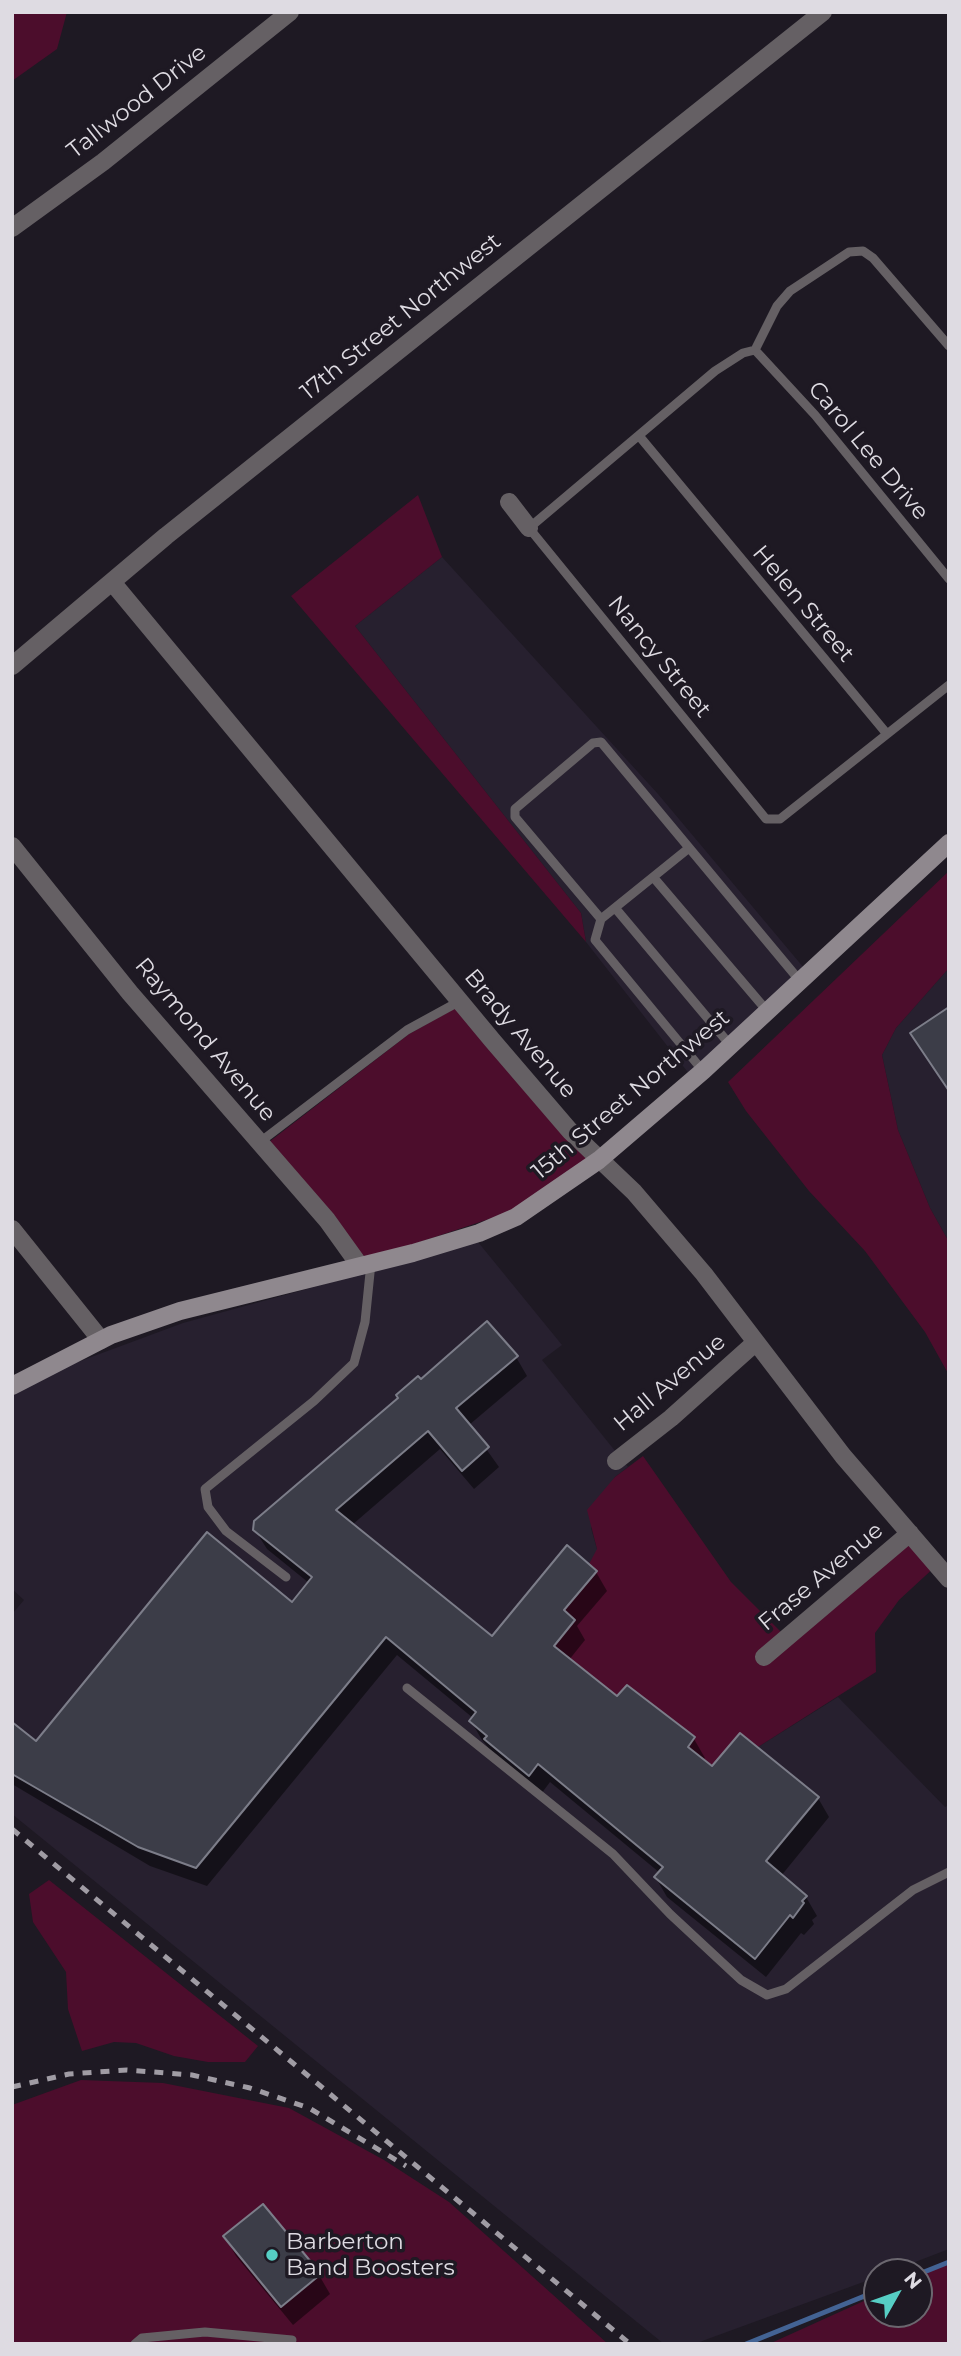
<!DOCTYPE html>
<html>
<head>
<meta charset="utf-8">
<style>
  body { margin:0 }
  #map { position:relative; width:961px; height:2356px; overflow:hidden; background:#1e1923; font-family:Montserrat,sans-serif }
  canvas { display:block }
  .frame { position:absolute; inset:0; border:14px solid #dedbe2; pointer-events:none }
  .north { position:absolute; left:863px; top:2258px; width:70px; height:70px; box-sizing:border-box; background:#1e1923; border:2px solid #6b676f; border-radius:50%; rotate:50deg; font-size:19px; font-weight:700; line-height:28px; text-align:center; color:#dedbe2 }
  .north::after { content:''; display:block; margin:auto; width:24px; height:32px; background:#56cec4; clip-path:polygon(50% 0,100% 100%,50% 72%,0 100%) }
</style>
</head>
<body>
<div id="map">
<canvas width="961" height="2356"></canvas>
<div class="frame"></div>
<div class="north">N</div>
</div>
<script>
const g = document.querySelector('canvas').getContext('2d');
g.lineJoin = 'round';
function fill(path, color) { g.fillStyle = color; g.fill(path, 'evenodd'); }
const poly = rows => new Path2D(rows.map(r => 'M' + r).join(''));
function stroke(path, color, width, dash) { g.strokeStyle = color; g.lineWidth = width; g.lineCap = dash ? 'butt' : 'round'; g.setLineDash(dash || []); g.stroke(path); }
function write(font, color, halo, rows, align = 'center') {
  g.font = font + ' Montserrat,sans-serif'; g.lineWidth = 7; g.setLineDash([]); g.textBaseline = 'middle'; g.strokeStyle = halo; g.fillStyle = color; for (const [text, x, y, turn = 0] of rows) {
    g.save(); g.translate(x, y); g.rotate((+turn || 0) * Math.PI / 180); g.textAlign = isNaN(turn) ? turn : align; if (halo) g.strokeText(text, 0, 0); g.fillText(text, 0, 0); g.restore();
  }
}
const built = poly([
  [442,557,658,794,804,968,690,1075,586,942,581,913,355,626],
  [949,968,949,1242,930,1208,898,1130,882,1055,896,1028],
  [478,1242,562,1345,542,1360,628,1467,615,1477,591,1528,597,1549,597,1571,564,1610,575,1620,618,1696,627,1685,695,1737,685,1750,740,1733,758,1747,838,1697,945,1807,949,1805,949,2249,889,2272,877,2272,877,2277,694,2344,664,2344,12,1814,12,1614,24,1600,12,1589,12,1395,59,1369,183,1323]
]);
const green = poly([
  [12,12,67,12,57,49,12,81],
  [418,495,442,557,355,626,581,913,586,942,291,596],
  [949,871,949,968,896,1028,882,1055,898,1130,930,1208,949,1242,949,1375,925,1332,865,1251,809,1191,746,1111,728,1082],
  [461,1005,590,1159,513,1211,363,1261,269,1142,409,1034],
  [643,1456,731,1582,787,1638,910,1533,937,1565,899,1600,875,1633,876,1672,758,1747,740,1733,712,1766,685,1750,695,1737,627,1685,617,1696,554,1646,564,1610,597,1571,589,1564,597,1549,587,1510,615,1477],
  [49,1880,258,2046,245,2062,208,2062,174,2056,136,2043,114,2042,82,2051,68,2009,66,1972,33,1922,29,1894],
  [81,2080,163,2083,289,2108,384,2160,449,2202,608,2344,12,2344,12,2105],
  [949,2262,949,2344,769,2344,877,2295,877,2314,919,2314,919,2276]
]);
const shadow = poly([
  [516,1357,527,1376,469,1425,499,1467,474,1489,440,1449,352,1525,492,1639,596,1572,607,1591,577,1626,585,1640,569,1660,618,1699,694,1739,705,1758,702,1761,712,1769,741,1735,818,1798,829,1817,781,1876,806,1897,817,1916,812,1920,814,1924,804,1935,801,1933,766,1977,667,1897,656,1878,660,1873,550,1782,541,1794,497,1758,482,1740,471,1721,473,1718,397,1655,207,1886,150,1866,12,1784,12,1724,36,1744,292,1605,309,1583,267,1549,255,1530,421,1381],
  [225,2237,319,2275,330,2294,293,2325,236,2256]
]);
const stream = poly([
  [919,2274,949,2262],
  [746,2344,877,2291]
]);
const building = poly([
  [949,1007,949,1091,910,1033,949,1007],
  [487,1321,518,1356,456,1408,489,1447,462,1471,428,1431,336,1510,492,1636,567,1545,597,1571,564,1610,575,1620,554,1646,617,1696,627,1685,695,1737,688,1747,712,1766,740,1733,819,1797,766,1861,807,1896,802,1901,804,1903,793,1918,790,1915,755,1959,654,1877,663,1867,538,1764,529,1776,484,1739,487,1736,469,1721,476,1712,386,1637,196,1868,138,1847,12,1774,12,1722,36,1741,207,1532,292,1602,312,1577,253,1530,254,1521,398,1398,396,1395,418,1376,421,1379,487,1321],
  [263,2204,321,2274,281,2307,223,2236,263,2204]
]);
const lane = poly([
  [755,350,743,353,715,371,529,528,766,819,780,819,949,685],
  [755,350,815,415,949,579],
  [755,350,777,306,790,291,849,252,863,251,873,258,949,346],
  [640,437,887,734],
  [689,848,601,919,595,940,703,1071],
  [654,878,768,1012],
  [616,909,731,1046],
  [601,919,515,817,515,809,593,743,601,742,800,981],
  [260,1142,407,1030,460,1001],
  [286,1577,226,1531,208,1507,205,1489,314,1401,354,1363,365,1322,371,1263],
  [407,1688,613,1854,670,1914,741,1980,767,1995,786,1989,913,1890,949,1872],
  [135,2344,142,2338,205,2332,292,2340]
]);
const street = poly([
  [12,228,103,162,290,12],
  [509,502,529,528],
  [112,582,492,1040,570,1131,634,1192,704,1274,843,1456,949,1579],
  [12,666,166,536,823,12],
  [12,846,130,993,327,1220,360,1266],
  [12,1229,101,1340],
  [616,1461,671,1418,756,1342],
  [764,1657,910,1533]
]);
const secondary = poly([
  [12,1386,111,1335,180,1311,413,1253,479,1233,516,1217,599,1160,703,1071,949,843]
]);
const rail = poly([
  [12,1829,630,2344],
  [12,2087,69,2074,127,2070,192,2075,250,2088,309,2108,406,2166]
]);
const markers = [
  [272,2255,7,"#56cec4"]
];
const streetNames = [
  ["Tallwood Drive",137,102,-38],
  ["17th Street Northwest",401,317,-39],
  ["Carol Lee Drive",868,451,50],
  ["Helen Street",803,604,50],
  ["Nancy Street",659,657,51],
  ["Brady Avenue",520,1034,50],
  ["Raymond Avenue",205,1040,50],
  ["15th Street Northwest",631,1095,-40],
  ["Hall Avenue",670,1383,-40],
  ["Frase Avenue",821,1577,-40]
];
const poiNames = [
  ["Barberton",286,2242],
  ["Band Boosters",286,2268]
];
fill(built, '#27202f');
fill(green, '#4c0d2c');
fill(shadow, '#0007');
stroke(stream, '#436394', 5);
fill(building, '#3c3d48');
stroke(building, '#7c7d89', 2);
stroke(lane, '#656064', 9);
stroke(street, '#656064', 18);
stroke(secondary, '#8f888e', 18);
stroke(rail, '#a09ca4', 5, [9, 9]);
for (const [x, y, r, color] of markers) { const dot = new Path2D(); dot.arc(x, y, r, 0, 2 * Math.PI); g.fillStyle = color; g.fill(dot); stroke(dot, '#1e1923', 2.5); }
write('23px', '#dedbe2', '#1e1923', streetNames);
write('23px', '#dedbe2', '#1e1923', poiNames, 'left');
</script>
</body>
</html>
